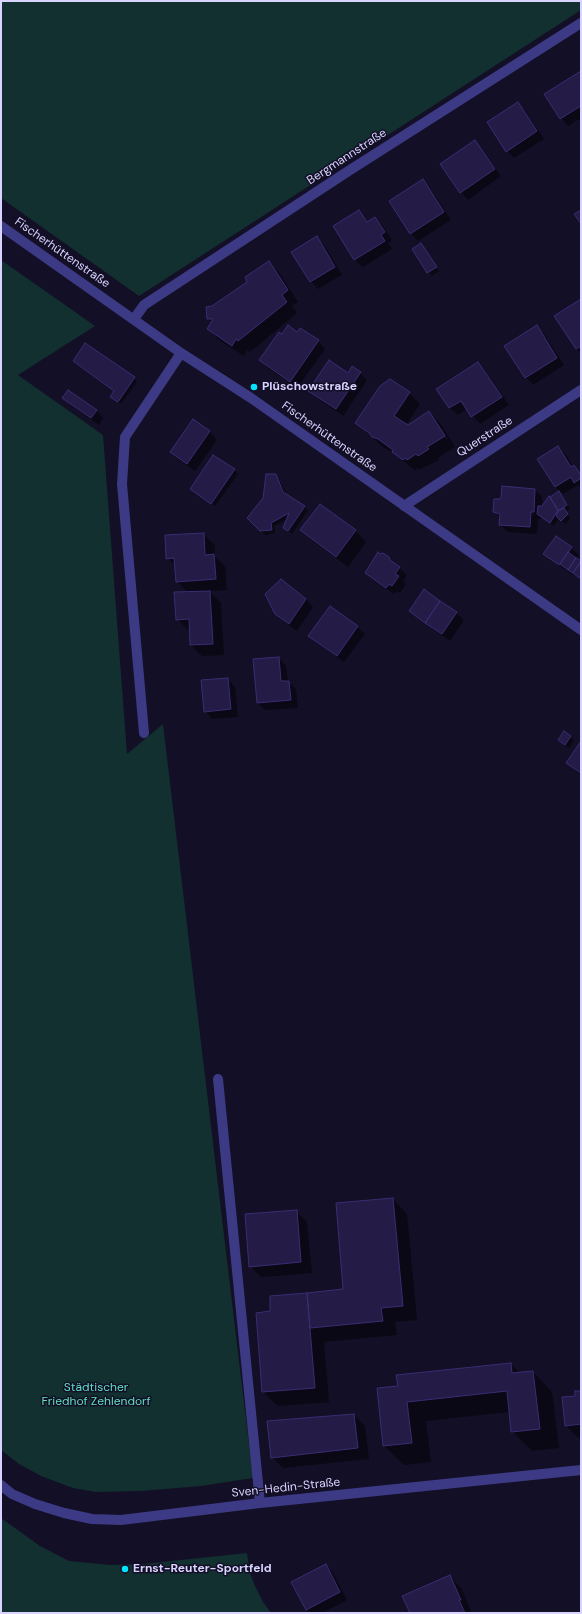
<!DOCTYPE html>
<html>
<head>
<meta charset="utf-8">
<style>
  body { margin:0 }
  #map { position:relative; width:582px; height:1614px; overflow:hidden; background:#130f26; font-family:"DM Sans",sans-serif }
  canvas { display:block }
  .frame { position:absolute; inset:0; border:2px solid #d9d4ff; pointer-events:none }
</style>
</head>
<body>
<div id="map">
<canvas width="582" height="1614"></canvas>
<div class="frame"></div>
</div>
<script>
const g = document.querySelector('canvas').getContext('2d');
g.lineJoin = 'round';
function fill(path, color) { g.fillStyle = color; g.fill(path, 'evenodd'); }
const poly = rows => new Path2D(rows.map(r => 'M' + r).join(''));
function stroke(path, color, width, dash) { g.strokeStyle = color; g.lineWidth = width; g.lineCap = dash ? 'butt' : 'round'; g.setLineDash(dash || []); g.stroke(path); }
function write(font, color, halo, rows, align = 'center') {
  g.font = font + ' "DM Sans",sans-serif'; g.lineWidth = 3; g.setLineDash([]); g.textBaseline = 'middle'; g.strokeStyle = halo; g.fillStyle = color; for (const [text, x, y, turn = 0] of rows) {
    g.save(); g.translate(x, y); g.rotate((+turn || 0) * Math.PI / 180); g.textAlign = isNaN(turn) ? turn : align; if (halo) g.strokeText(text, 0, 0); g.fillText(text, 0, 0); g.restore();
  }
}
const green = poly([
  [1,1,581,1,581,10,139,296,1,198],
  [1,260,95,326,18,375,103,435,127,754,163,724,253,1478,201,1486,141,1491,96,1492,73,1488,41,1476,19,1464,1,1450],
  [1,1518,40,1546,69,1561,110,1565,143,1564,247,1553,250,1573,255,1586,263,1602,271,1613,1,1613]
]);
const shadow = poly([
  [581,72,581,118,568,126,561,118],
  [518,103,525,111,544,139,514,158,507,151],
  [475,142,482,149,501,176,468,200,461,192],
  [423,180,430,188,451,220,418,241,411,233],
  [359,211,368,222,375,218,382,225,392,240,388,243,392,249,363,267,355,260,334,226],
  [316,237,324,245,342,275,318,289,311,281],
  [424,248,439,271,432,276,413,249],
  [269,262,280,274,298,302,292,306,297,313,250,352,247,349,244,356,219,340,208,329,212,323,208,319],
  [581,300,581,353,577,349,556,316],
  [537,327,544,334,564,365,533,385,526,377],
  [297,333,318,341,325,349,297,388,268,368,260,360,282,336],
  [74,361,134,378,137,382,121,404,115,400,115,391],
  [478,363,485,371,509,405,480,424,467,409,458,415,450,408,438,390],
  [360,373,367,380,343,416,317,398,310,390,348,375],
  [409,393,420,404,406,425,408,426,429,412,440,423,455,447,438,458,439,460,419,470,417,468,415,471,395,453,384,448,356,423],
  [436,424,438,424,448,439,447,440],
  [64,398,96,410,103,418,99,425,71,405],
  [193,421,210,432,217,440,195,471,178,459,171,452],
  [558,447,566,455,573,467,581,473,581,488,578,485,563,494,555,487],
  [234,470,238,474,215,506,191,489],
  [275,475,279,479,286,495,308,510,292,534,284,528,288,519,274,526,275,533,265,535,249,518,264,498],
  [535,490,542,497,542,507,550,498,558,493,570,509,566,512,570,518,565,524,559,518,554,526,541,516,541,519,538,519,537,534,508,532,500,525,501,518,494,511,500,500],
  [301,530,355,530,366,542,348,567,313,541],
  [203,534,215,545,215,557,225,566,227,590,209,591,221,603,224,655,202,656,191,645,190,630,188,630,177,619,188,593,177,581,176,566,167,558],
  [571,548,579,555,576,559,581,562,581,580,552,561,544,554],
  [389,558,407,575,403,582,406,584,400,593,397,591,394,594,373,580,366,573],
  [306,599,313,607,297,631,284,622,276,614],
  [410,611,456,613,464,620,450,641,418,618],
  [357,627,365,634,344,662,317,643,310,636],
  [279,658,286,666,288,682,296,689,298,708,265,710,258,703],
  [228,679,235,687,238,717,212,719,205,711],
  [564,732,574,740,569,748,559,740],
  [581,742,581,775,567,763],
  [393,1199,407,1214,417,1320,395,1322,397,1335,324,1342,329,1402,278,1406,263,1392,272,1312,271,1297,344,1290],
  [296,1211,307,1222,312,1273,261,1277,250,1266],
  [510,1364,520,1373,533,1372,552,1392,559,1448,532,1451,512,1431,510,1412,426,1421,431,1462,404,1465,384,1446,399,1387],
  [581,1392,581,1440,566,1426,577,1396],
  [354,1415,365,1426,369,1459,283,1468,272,1457],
  [326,1565,333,1573,347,1600,322,1613,310,1613,306,1609],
  [450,1576,461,1588,471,1611,470,1613,411,1613]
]);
const building = poly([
  [581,71,581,106,560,119,544,94,581,71],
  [518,102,537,131,506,152,487,122,518,102],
  [475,140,495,169,460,193,440,164,475,140],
  [423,179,444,212,410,234,389,201,423,179],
  [359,210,367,222,375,217,385,232,381,235,385,241,354,260,333,226,359,210],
  [581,210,581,224,574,214,581,210],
  [317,236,335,267,310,282,291,252,317,236],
  [421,243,437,267,427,273,412,249,421,243],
  [269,261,288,290,282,295,287,302,238,341,236,339,232,346,207,329,213,319,207,319,206,307,212,306,247,282,245,277,269,261],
  [581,299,581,346,576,349,554,316,581,299],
  [288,325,297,332,300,328,319,340,290,382,259,360,279,332,282,334,288,325],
  [537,325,557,358,525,378,504,346,537,325],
  [85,343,135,377,118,402,110,397,114,391,73,361,85,343],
  [329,360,348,373,352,366,361,372,336,409,308,391,329,360],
  [478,362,502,397,471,417,461,401,449,408,436,389,478,362],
  [390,379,410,392,394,416,408,425,429,411,445,436,427,447,429,449,418,456,416,454,407,460,405,458,403,460,392,452,393,450,378,439,372,437,369,433,355,423,380,386,390,379],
  [68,390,97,410,91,418,62,398,68,390],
  [193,419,210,431,187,464,170,452,193,419],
  [558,446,571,467,574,465,581,475,581,478,574,483,571,477,555,487,537,459,558,446],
  [213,455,235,469,211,504,190,489,213,455],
  [266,474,276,474,283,492,305,506,288,531,283,528,289,513,271,523,272,530,260,531,247,518,263,498,266,474],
  [502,486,535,489,534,512,531,512,530,527,499,525,500,514,493,512,494,499,500,499,501,498,502,486],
  [559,491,567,505,558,511,550,497,559,491],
  [549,496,558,510,550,523,537,514,538,506,542,506,549,496],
  [320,504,356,530,336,557,300,530,320,504],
  [564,508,568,514,561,521,556,516,558,511,564,508],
  [204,533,205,555,214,554,216,579,176,582,174,558,166,559,165,535,204,533],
  [556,536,572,547,559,565,543,554,556,536],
  [378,552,380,554,383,553,389,557,390,560,400,567,395,574,399,576,392,586,389,584,386,588,365,573,378,552],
  [568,552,576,558,568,570,560,564,568,552],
  [576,558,581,561,573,573,568,570,576,558],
  [581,561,581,575,579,578,573,573,581,561],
  [281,579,306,599,289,624,275,614,265,594,281,579],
  [424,589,440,601,425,623,409,611,424,589],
  [210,591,213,644,190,645,189,619,176,620,174,592,210,591],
  [440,601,457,612,442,634,425,623,440,601],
  [330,606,358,626,337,656,308,636,330,606],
  [279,657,281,681,289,681,291,700,257,703,253,659,279,657],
  [228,678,231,709,204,712,201,680,228,678],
  [564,731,571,736,565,745,558,740,564,731],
  [581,741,581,773,566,763,581,741],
  [393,1198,403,1306,381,1308,383,1321,310,1328,307,1293,343,1289,336,1203,393,1198],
  [297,1210,301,1262,249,1267,245,1214,297,1210],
  [307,1293,315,1388,262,1392,256,1313,270,1311,270,1296,307,1293],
  [511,1363,512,1373,533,1371,540,1429,511,1432,507,1391,407,1402,412,1443,383,1446,377,1388,398,1386,396,1375,511,1363],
  [575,1391,581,1391,581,1424,565,1426,562,1397,575,1396,575,1391],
  [354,1414,358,1448,271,1458,267,1421,354,1414],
  [326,1564,340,1592,306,1610,291,1582,326,1564],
  [450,1575,461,1600,459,1600,465,1613,410,1613,402,1596,450,1575]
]);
const minor = poly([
  [1,226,181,353,251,398,581,630],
  [134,319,144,305,350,170,581,23],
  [404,506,581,390],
  [144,733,122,484,125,437,181,353],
  [218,1079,260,1503],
  [1,1485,12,1494,35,1504,64,1513,92,1519,121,1520,260,1503,581,1470]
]);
const markers = [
  [254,387,4,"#00e5ff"],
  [125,1569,4,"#00e5ff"]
];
const streetNames = [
  ["Bergmannstraße",347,157,-33],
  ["Fischerhüttenstraße",62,253,35],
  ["Fischerhüttenstraße",329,437,35],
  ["Querstraße",485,437,-33],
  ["Sven-Hedin-Straße",286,1488,-6]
];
const poiNames = [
  ["Plüschowstraße",262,387],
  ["Ernst-Reuter-Sportfeld",133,1569]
];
const parkNames = [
  ["Städtischer",96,1388],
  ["Friedhof Zehlendorf",96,1402]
];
fill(green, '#12302f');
fill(shadow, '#0007');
fill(building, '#241b47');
stroke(building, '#3b2d73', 1);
stroke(minor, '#3d3a85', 10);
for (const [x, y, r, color] of markers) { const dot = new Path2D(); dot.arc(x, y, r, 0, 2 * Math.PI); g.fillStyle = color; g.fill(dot); stroke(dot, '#130f26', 1.5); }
write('12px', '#d9d4ff', '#130f26', streetNames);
write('bold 12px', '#d9d4ff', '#130f26', poiNames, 'left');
write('12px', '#5fe0c0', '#130f26', parkNames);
</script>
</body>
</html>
